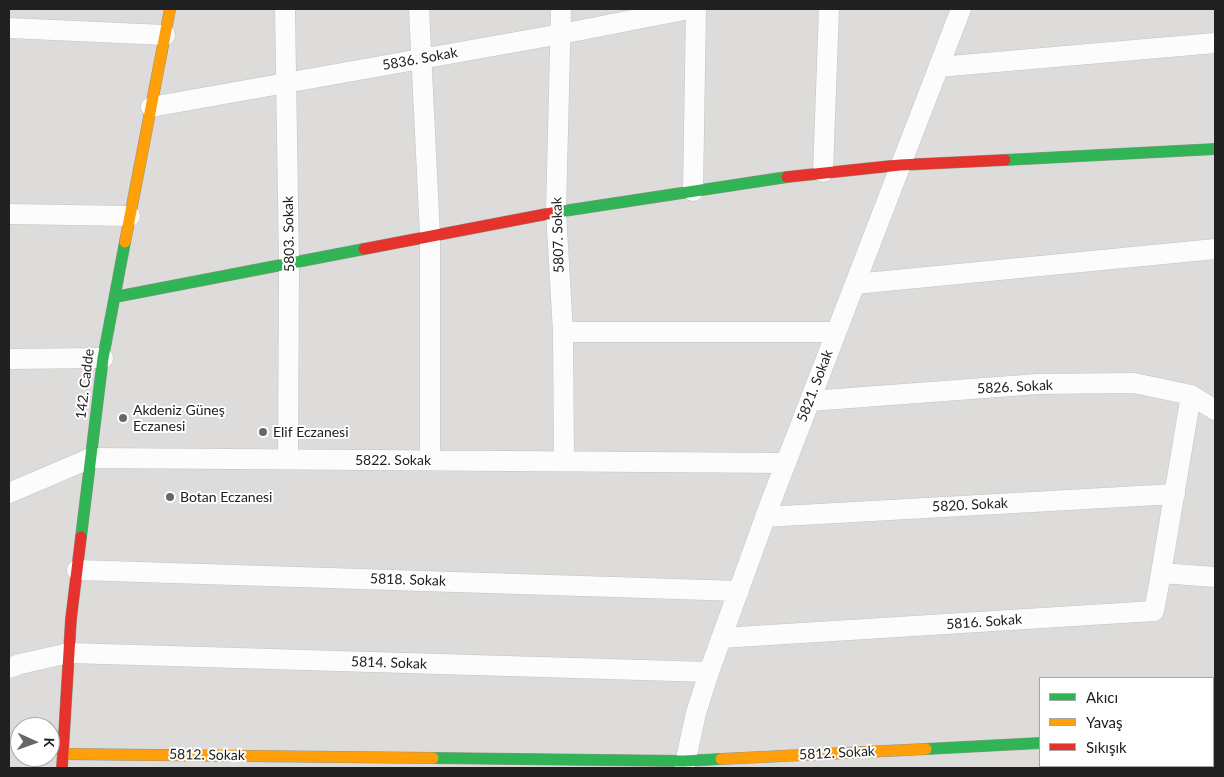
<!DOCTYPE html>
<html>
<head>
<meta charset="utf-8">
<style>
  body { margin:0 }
  #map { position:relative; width:1224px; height:777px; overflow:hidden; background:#edece9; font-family:Lato,sans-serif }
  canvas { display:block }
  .frame { position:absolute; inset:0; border:10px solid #202020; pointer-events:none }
  .legend { position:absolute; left:1039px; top:677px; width:175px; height:90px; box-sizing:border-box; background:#fff; border:1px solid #a6a6a6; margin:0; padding:6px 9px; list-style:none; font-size:15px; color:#202020 }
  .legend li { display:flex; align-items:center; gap:10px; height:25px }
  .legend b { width:25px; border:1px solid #a6a6a6 }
  .north { position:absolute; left:10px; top:717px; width:50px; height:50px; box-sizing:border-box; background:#fff; border:1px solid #a6a6a6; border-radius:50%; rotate:92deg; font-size:14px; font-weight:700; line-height:20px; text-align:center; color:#202020 }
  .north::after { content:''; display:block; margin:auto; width:18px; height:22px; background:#686766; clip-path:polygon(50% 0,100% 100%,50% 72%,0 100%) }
</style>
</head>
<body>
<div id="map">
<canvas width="1224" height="777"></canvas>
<div class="frame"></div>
<ul class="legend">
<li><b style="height:6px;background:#30b455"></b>Akıcı</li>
<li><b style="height:6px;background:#ff9f0a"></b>Yavaş</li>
<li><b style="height:6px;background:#e5322d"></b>Sıkışık</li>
</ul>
<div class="north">K</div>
</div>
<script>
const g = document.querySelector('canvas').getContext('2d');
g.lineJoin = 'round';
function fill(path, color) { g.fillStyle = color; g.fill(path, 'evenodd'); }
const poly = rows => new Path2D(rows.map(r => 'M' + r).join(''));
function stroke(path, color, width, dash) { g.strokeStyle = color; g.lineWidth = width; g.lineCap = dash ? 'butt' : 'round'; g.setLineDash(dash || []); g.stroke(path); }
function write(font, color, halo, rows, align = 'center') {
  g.font = font + ' Lato,sans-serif'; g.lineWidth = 4; g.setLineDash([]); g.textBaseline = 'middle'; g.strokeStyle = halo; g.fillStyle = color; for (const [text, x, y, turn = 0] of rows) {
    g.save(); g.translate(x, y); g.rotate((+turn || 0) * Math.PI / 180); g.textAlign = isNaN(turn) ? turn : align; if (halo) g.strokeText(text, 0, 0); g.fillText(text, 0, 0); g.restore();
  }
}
const residential = poly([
  [9,9,1215,9,1215,768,9,768],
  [1040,678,1213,678,1213,766,1040,766],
  [20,727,50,727,50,757,20,757]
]);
const street = poly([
  [285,9,289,264,288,459],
  [419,9,430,236,430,460],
  [561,9,556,212,563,332,564,461],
  [9,28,165,35],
  [939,67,1215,43],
  [151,107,561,34,689,9],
  [823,172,829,9],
  [693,191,696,9],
  [9,214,130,216],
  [855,284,1215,249],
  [563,332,836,332],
  [9,359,103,358],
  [810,401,1038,384,1134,383,1191,395,1215,410],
  [9,493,91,458,786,463],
  [765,517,1175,494],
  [77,570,739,591],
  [1161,573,1191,395],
  [721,638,1154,611,1161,573,1215,577],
  [9,668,20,664,69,653,709,672],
  [1213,734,1215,734],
  [684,768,696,713,709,672,770,504,961,9]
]);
const fast = poly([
  [1005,160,1215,149],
  [557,212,787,177],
  [115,297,364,249],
  [81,537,103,358,125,242],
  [926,749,1040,743],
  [433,758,684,761,721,759]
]);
const slow = poly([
  [125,242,170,9],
  [63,754,433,758],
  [721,759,926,749]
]);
const jam = poly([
  [787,177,900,165,1005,160],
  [364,249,557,212],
  [62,768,71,619,81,537]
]);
const markers = [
  [123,418,5,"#686766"],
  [263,432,5,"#686766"],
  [170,497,5,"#686766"]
];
const streetNames = [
  ["5836. Sokak",420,59,-10],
  ["5803. Sokak",289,234,-91],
  ["5807. Sokak",558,235,-92],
  ["142. Cadde",85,384,-83],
  ["5821. Sokak",815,386,-69],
  ["5826. Sokak",1015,387,-3],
  ["5822. Sokak",393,460],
  ["5820. Sokak",970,505,-3],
  ["5818. Sokak",408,580,2],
  ["5816. Sokak",984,622,-4],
  ["5814. Sokak",389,663,2],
  ["5812. Sokak",837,753,-3],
  ["5812. Sokak",207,755,1]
];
const poiNames = [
  ["Akdeniz Güneş",133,410],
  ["Eczanesi",133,426],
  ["Elif Eczanesi",273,432],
  ["Botan Eczanesi",180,497]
];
fill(residential, '#dddcda');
stroke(street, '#c3c3c1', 21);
stroke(fast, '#939583', 12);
stroke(slow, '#939583', 12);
stroke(jam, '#939583', 12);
stroke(street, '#fcfcfc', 20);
stroke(fast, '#30b455', 11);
stroke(slow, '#ff9f0a', 11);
stroke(jam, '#e5322d', 11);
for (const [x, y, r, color] of markers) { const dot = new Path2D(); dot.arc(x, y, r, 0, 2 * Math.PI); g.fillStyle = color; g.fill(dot); stroke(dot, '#fff', 2); }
write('14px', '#202020', '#fff', streetNames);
write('14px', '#202020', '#fff', poiNames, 'left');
</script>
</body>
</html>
